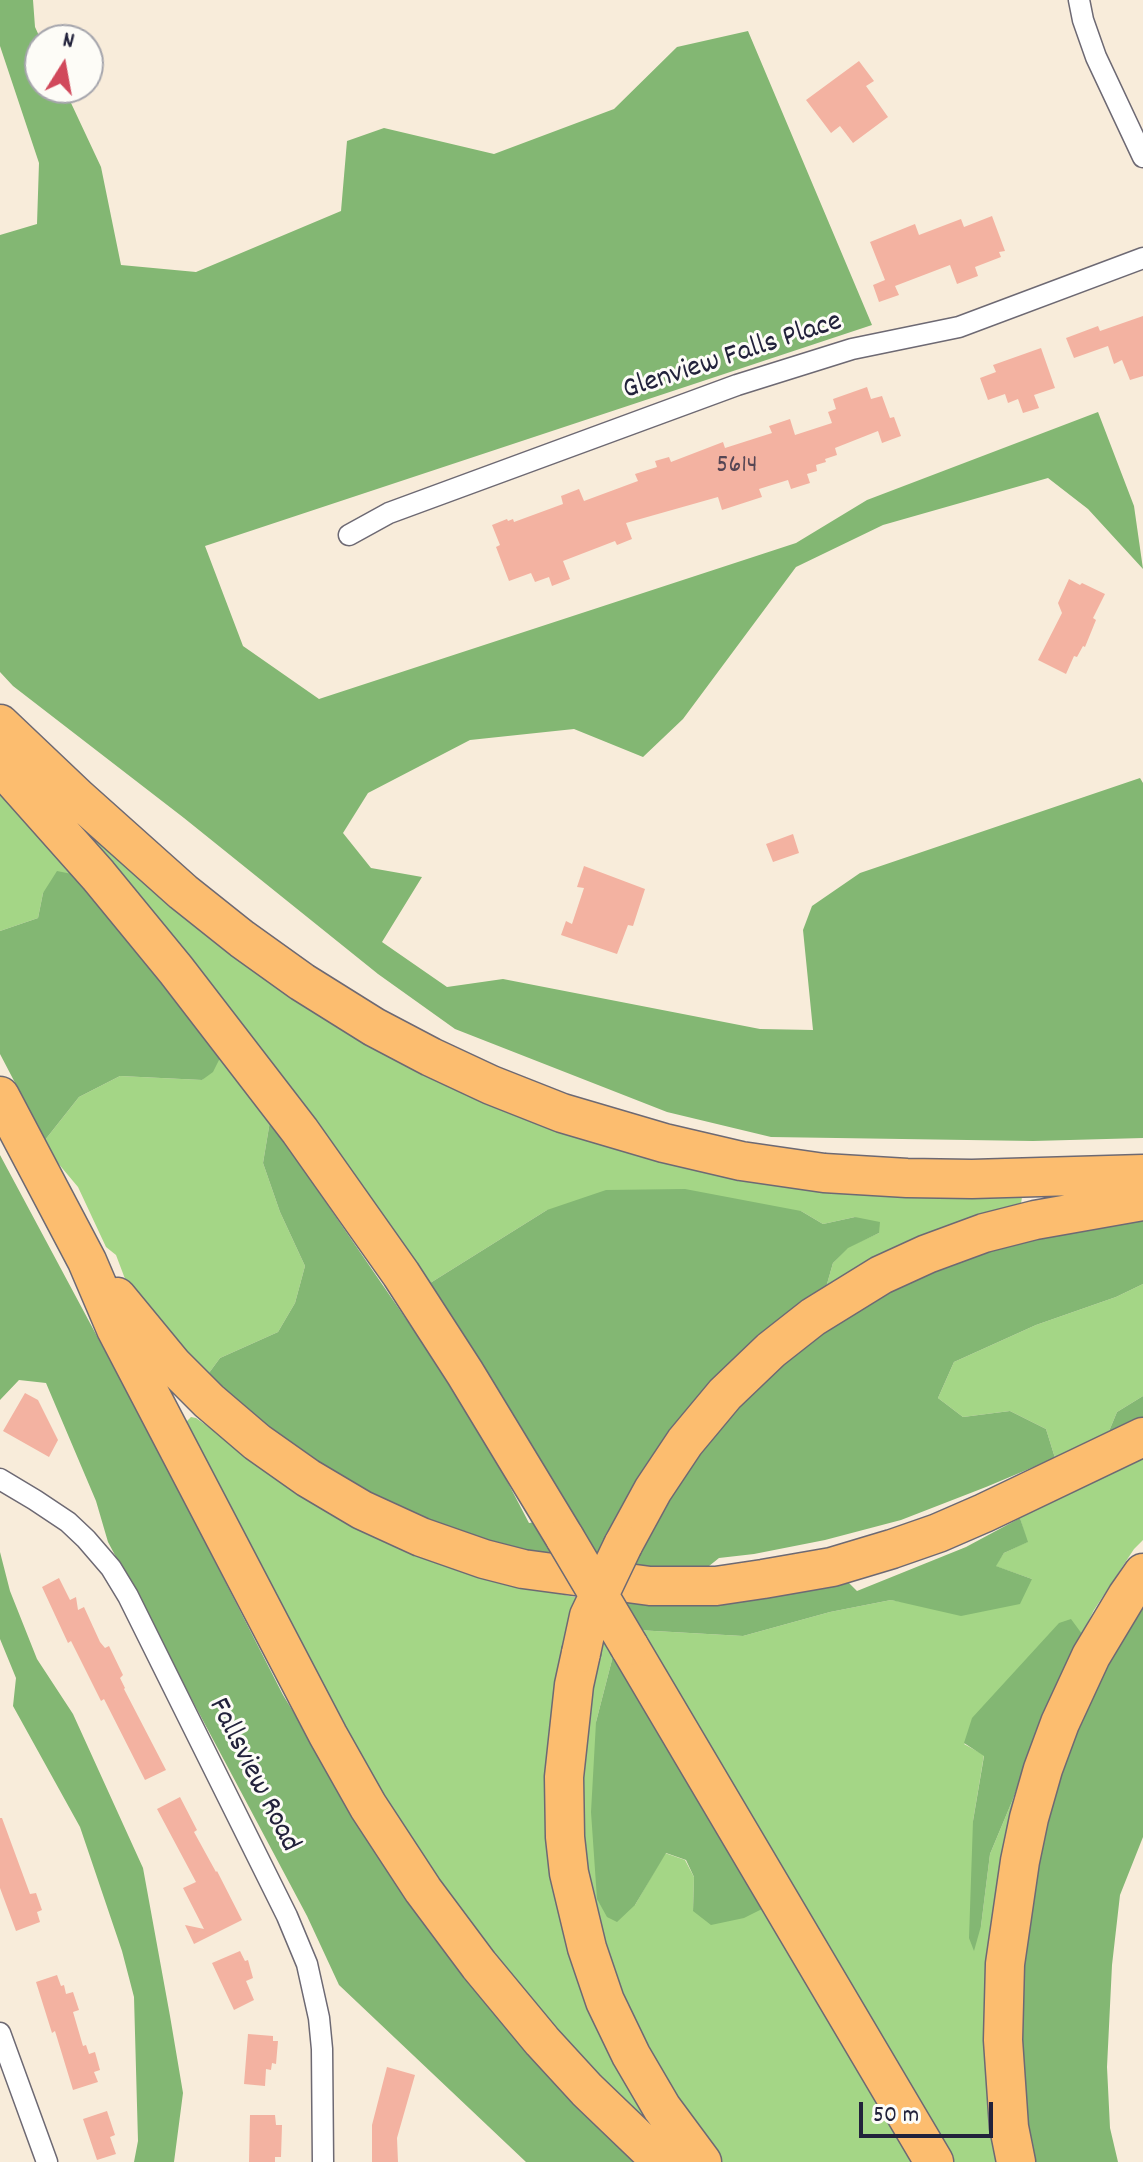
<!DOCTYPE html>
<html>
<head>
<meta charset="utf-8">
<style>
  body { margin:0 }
  #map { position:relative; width:1143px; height:2162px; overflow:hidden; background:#f8ecda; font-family:Dekko,sans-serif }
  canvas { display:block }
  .north { position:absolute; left:24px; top:24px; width:80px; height:80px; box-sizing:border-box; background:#fdfcf7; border:2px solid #a5a5ac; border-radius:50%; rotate:11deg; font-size:22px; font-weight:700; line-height:32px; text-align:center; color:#22223b }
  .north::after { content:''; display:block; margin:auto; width:28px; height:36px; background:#d1495b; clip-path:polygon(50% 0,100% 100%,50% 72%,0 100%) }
  .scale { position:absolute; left:859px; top:2102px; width:134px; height:36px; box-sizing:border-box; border:4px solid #22223b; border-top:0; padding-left:10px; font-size:24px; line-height:28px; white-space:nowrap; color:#22223b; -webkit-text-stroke:6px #fdfcf7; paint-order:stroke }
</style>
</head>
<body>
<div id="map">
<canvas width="1143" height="2162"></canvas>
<div class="north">N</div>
<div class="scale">50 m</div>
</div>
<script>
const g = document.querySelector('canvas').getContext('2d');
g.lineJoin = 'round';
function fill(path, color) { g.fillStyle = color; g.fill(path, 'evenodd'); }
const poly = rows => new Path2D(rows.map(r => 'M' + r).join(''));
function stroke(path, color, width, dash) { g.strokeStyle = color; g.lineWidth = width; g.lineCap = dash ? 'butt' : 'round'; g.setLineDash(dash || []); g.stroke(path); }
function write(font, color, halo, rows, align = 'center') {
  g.font = font + ' Dekko,sans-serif'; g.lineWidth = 6; g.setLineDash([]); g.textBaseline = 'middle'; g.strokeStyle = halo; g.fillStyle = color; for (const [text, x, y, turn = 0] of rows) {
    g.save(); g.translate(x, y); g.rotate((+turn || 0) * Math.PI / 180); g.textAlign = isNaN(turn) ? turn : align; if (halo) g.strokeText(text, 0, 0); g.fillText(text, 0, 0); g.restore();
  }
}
const green = poly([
  [22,761,465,1090,1022,1197,1021,1204,969,1222,959,1222,872,1258,825,1291,833,1263,848,1247,879,1233,855,1217,823,1224,801,1211,547,1210,427,1285],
  [0,790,72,874,43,893,38,918,0,931],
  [221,1056,270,1121,263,1163,280,1212,305,1266,295,1303,278,1332,220,1358,206,1377,130,1292,116,1255,106,1247,78,1187,57,1162,45,1140,79,1097,120,1076,202,1080],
  [1143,1284,1143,1396,1117,1412,1107,1436,1055,1458,1046,1429,1010,1411,963,1417,938,1398,954,1362,1036,1325,1116,1297],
  [191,1417,196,1418,295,1489,520,1586,580,1598,547,1808,676,2151,531,2011,389,1813,185,1423],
  [1143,1453,1143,1540,1134,1549,1094,1610,1082,1634,964,1744,984,1755,973,1821,981,1926,990,1854,1013,1799,1019,1802,989,1993,986,2080,1000,2162,954,2162,637,1630,743,1636,830,1612,891,1600,915,1604,1032,1579,995,1566,1004,1553,1027,1542,1020,1518],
  [603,1634,614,1652,596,1722,635,1905,665,1853,685,1860,694,1877,693,1911,764,1908,914,2162,715,2162,649,2070,580,1879,580,1742]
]);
const forest = poly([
  [0,0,33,0,35,27,41,40,40,88,64,88,101,167,121,265,196,272,341,211,347,141,384,128,494,154,614,109,677,47,748,31,872,325,205,546,243,646,319,699,796,543,867,500,1098,412,1134,506,1143,569,1088,509,1048,478,883,525,796,567,683,719,643,757,574,729,470,740,368,793,343,833,371,868,422,877,382,942,447,987,503,979,760,1029,813,1030,803,930,812,906,860,873,1140,778,1143,783,1143,1138,1033,1141,771,1137,667,1112,455,1029,378,974,184,818,13,686,0,672,0,235,37,224,39,163,0,46],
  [57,871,72,874,172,991,221,1056,213,1072,202,1080,120,1076,79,1097,45,1140,0,1054,0,931,38,918,43,893],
  [270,1121,474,1418,529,1523,536,1522,562,1564,405,1516,288,1451,206,1377,220,1358,278,1332,295,1303,305,1266,280,1212,263,1163],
  [0,1155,158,1450,283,1695,378,1852,478,1991,580,2111,636,2162,526,2162,339,1985,307,1916,108,1542,96,1501,46,1383,19,1380,0,1400],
  [685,1189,801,1211,823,1224,855,1217,880,1222,879,1233,848,1248,833,1263,825,1291,597,1562,427,1285,547,1210,606,1190],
  [1143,1213,1143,1284,1116,1297,1036,1325,954,1362,938,1398,963,1417,1010,1411,1046,1429,1055,1458,986,1487,901,1520,825,1540,754,1554,719,1558,704,1570,628,1568,696,1446,817,1328,956,1255],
  [1143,1396,1143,1420,1107,1436,1117,1412],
  [1020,1518,1028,1542,1004,1553,996,1566,1032,1579,1020,1604,961,1616,891,1600,830,1612,743,1636,637,1630,620,1602,702,1603,846,1580,857,1591,966,1547],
  [0,1552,10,1591,37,1659,73,1714,143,1868,170,2016,183,2093,174,2162,134,2162,138,2141,134,1997,122,1951,80,1827,13,1706,16,1678,0,1639],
  [1143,1603,1143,1837,1120,1895,1112,1965,1107,2067,1110,2128,1118,2162,1033,2162,1016,2015,1027,1885,1071,1726],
  [1071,1619,1082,1634,1045,1708,1013,1799,990,1854,981,1926,974,1951,969,1938,973,1821,984,1756,964,1743,972,1718,1059,1623],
  [614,1652,764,1908,744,1918,711,1925,693,1911,694,1877,686,1860,666,1853,635,1905,617,1922,607,1917,597,1899,591,1812,596,1722]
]);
const building = poly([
  [859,61,874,81,866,86,888,117,853,143,840,126,831,133,806,100],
  [992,216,1005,251,999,252,1001,257,975,267,978,276,957,284,950,265,895,286,899,295,879,302,873,285,885,280,870,242,915,224,919,235,961,219,964,227],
  [1143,316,1143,376,1130,380,1122,360,1114,364,1108,346,1074,358,1066,338,1098,326,1100,331],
  [1041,348,1055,388,1034,395,1039,408,1023,413,1018,399,1008,403,1005,394,988,400,980,378,996,372,993,365],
  [867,387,871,399,882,396,890,418,894,417,901,436,882,443,878,431,835,448,837,455,825,459,826,462,816,465,817,471,807,474,810,483,791,489,788,480,759,489,762,497,722,510,718,497,626,523,632,539,617,545,615,541,563,561,570,579,552,586,549,577,535,582,531,573,509,581,496,547,500,545,492,525,507,519,508,521,513,519,514,522,563,504,561,496,579,489,584,501,638,481,635,474,657,467,655,461,669,457,671,462,723,442,725,448,772,433,769,426,790,419,795,435,832,423,828,412,836,409,833,399],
  [1069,579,1080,585,1082,583,1105,594,1093,618,1096,620,1085,647,1083,646,1077,657,1074,656,1066,674,1038,660,1062,613,1058,603],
  [793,834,799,853,773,862,766,844],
  [584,866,645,889,633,926,628,925,617,954,561,935,566,921,572,924,584,888,577,887],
  [25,1393,38,1400,58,1440,49,1457,3,1431],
  [59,1578,70,1600,76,1597,78,1610,84,1607,100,1642,105,1648,109,1646,123,1675,120,1678,125,1688,124,1689,166,1770,145,1780,104,1699,101,1701,71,1641,68,1643,42,1587],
  [180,1797,197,1830,194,1832,216,1872,217,1871,242,1920,194,1944,185,1925,204,1929,183,1888,196,1882,157,1809],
  [0,1818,2,1818,30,1894,36,1893,42,1910,37,1912,40,1922,16,1931,0,1888],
  [240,1951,245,1961,248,1960,253,1978,246,1981,254,2000,234,2010,212,1963],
  [57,1975,61,1986,64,1985,66,1994,73,1992,79,2010,73,2012,83,2046,86,2045,89,2054,95,2052,100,2070,94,2072,98,2082,73,2090,55,2031,52,2033,36,1982],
  [248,2034,273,2036,273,2041,278,2041,276,2064,272,2063,271,2070,266,2069,265,2086,244,2084],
  [387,2067,415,2075,397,2138,398,2162,372,2162,372,2125],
  [107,2111,115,2135,110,2137,116,2154,97,2160,83,2119],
  [250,2115,275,2115,276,2125,282,2125,281,2157,275,2157,275,2162,249,2162]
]);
const street = poly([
  [1079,0,1083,20,1096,57,1143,157],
  [349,535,389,513,737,385,852,349,959,327,1143,258],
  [0,1479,35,1500,68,1522,86,1539,111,1568,128,1596,287,1916,307,1964,319,2018,322,2049,323,2162],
  [0,2033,47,2162]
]);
const highway = poly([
  [0,724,79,799,183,892,242,939,302,982,374,1027,431,1057,491,1085,562,1113,664,1143,741,1161,824,1173,907,1178,972,1179,1143,1174],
  [0,765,98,875,176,970,300,1131,401,1274,465,1373,565,1538],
  [0,1096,87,1261,116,1329,328,1735,368,1806,423,1890,479,1965,542,2041,587,2090,662,2162],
  [117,1297,173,1365,209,1401,257,1442,308,1478,362,1510,421,1537,484,1559,523,1569,650,1586,716,1586,763,1579,832,1567,892,1549,938,1533,984,1513,1143,1437],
  [623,1545,653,1490,685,1442,725,1394,771,1350,813,1317,881,1275,927,1254,984,1233,1035,1220,1143,1201],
  [629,1646,934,2162],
  [581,1653,574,1685,564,1777,565,1837,569,1873,587,1948,605,2001,631,2055,662,2108,702,2162],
  [1016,2162,1009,2127,1003,2040,1005,1964,1020,1861,1029,1818,1043,1769,1060,1723,1091,1656,1127,1596,1143,1573]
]);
const highwayBridge = poly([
  [565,1538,629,1646],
  [581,1653,589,1616,623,1545]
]);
const numberNames = [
  ["5614",737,467]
];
const streetNames = [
  ["Glenview Falls Place",733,358,-18],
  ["Fallsview Road",252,1776,63]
];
fill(green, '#a4d686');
fill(forest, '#83b773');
fill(building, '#f3b2a1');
stroke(street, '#6d6973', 23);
stroke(highway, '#6d6973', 41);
stroke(street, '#fff', 20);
stroke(highway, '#fcbd6f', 38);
stroke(highwayBridge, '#6d6973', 41, []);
stroke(highwayBridge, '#fcbd6f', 38);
write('26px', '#564654', null, numberNames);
write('30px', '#22223b', '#fdfcf7', streetNames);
</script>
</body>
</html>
